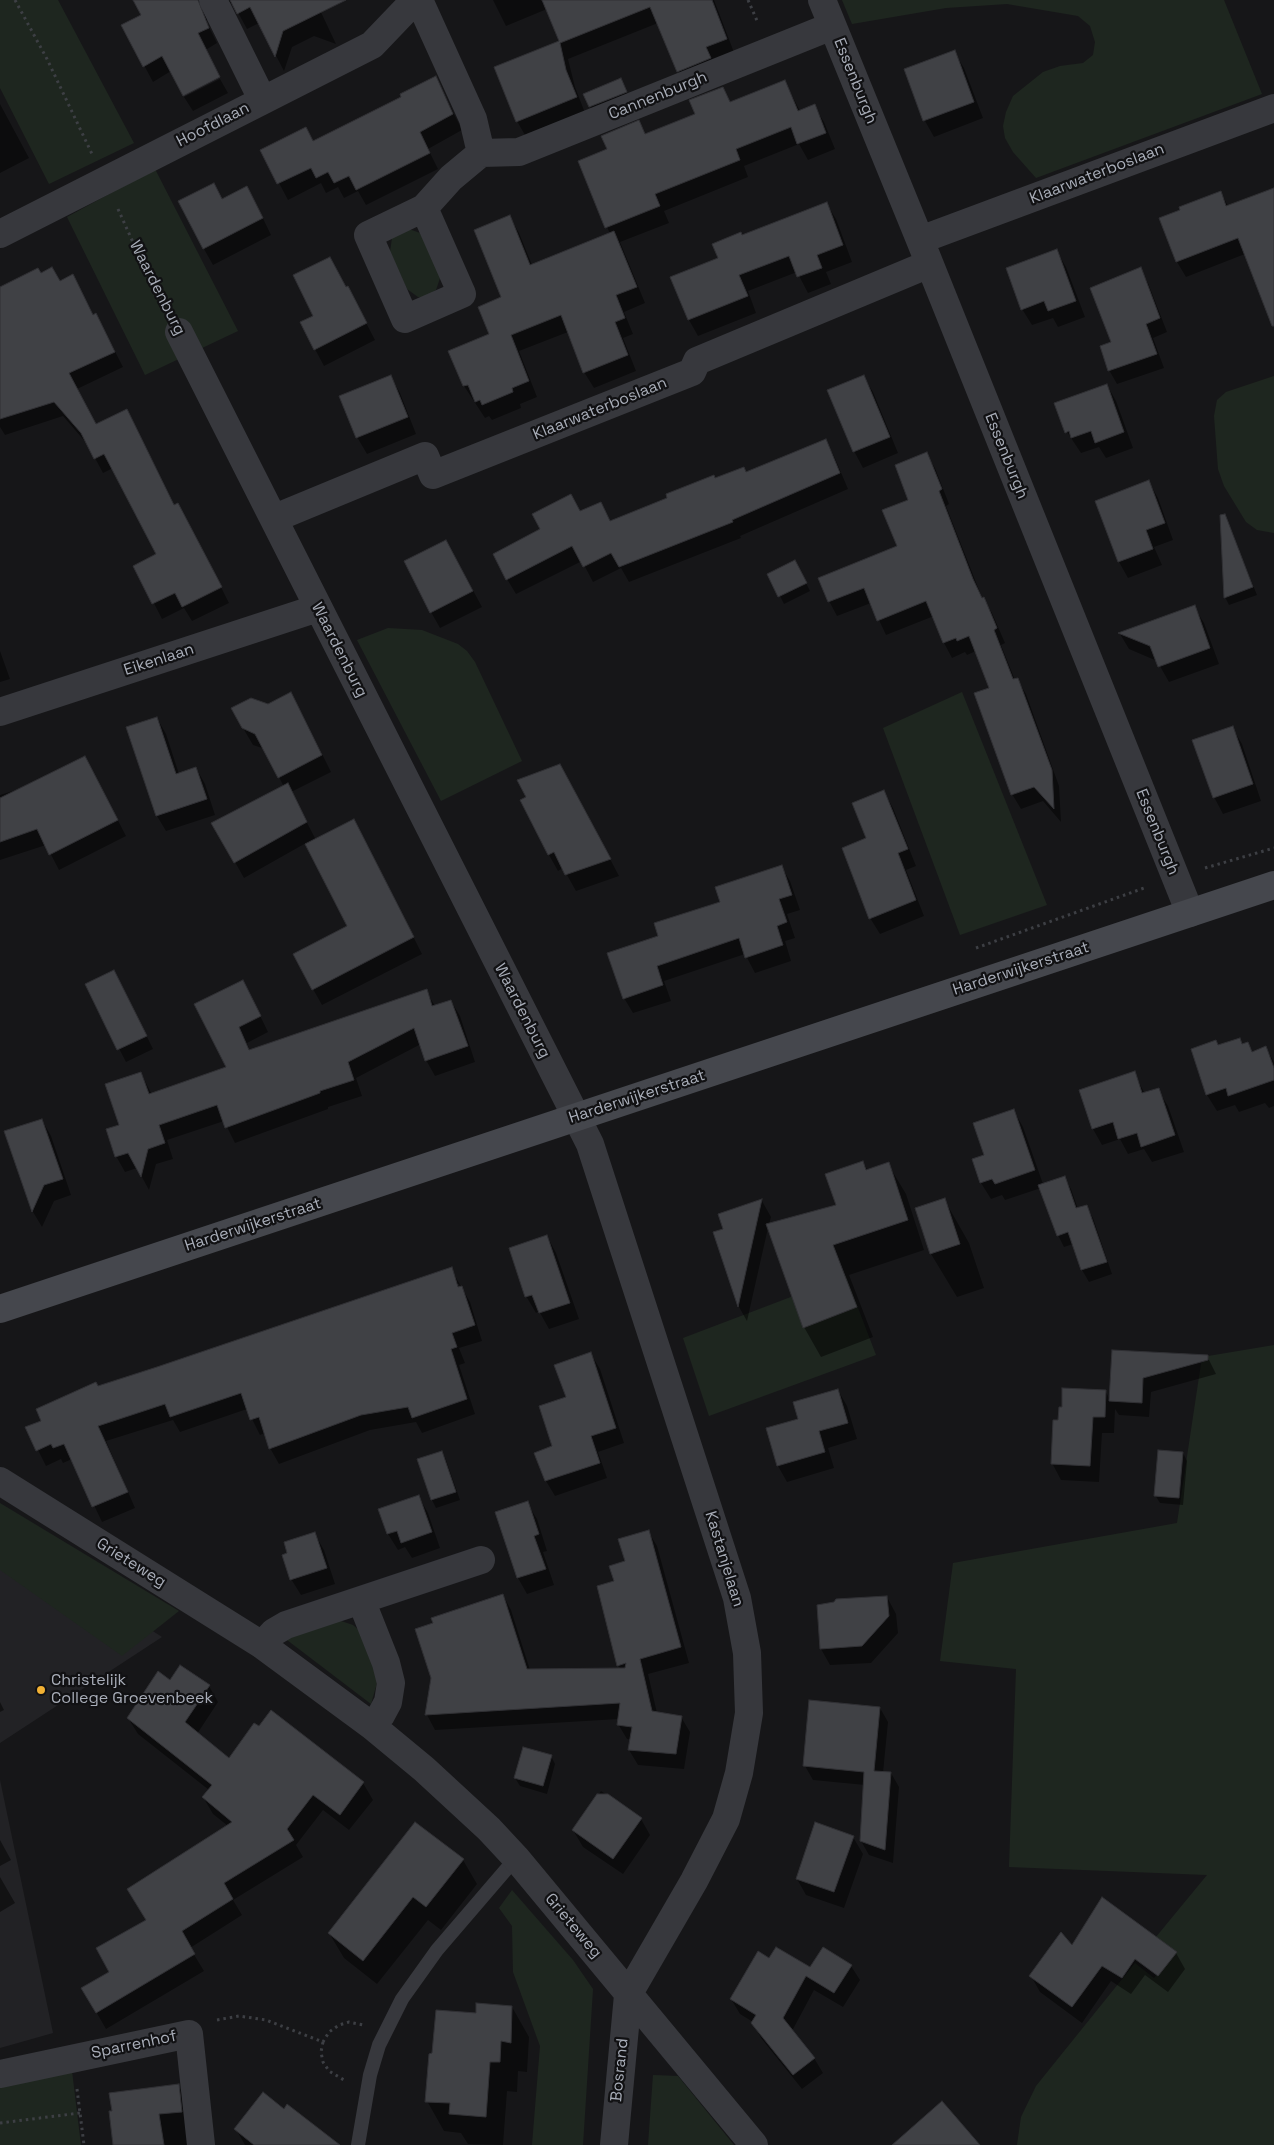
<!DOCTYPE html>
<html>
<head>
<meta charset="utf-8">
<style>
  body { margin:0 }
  canvas { display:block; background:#161618 }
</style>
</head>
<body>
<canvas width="1274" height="2145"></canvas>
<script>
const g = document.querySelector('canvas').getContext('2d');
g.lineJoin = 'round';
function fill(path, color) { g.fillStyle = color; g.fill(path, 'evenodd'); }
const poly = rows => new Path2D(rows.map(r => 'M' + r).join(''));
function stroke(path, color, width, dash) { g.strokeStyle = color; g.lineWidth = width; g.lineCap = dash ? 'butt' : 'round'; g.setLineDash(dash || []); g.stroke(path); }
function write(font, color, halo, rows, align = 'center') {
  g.font = font + ' "Space Grotesk",sans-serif'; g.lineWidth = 4.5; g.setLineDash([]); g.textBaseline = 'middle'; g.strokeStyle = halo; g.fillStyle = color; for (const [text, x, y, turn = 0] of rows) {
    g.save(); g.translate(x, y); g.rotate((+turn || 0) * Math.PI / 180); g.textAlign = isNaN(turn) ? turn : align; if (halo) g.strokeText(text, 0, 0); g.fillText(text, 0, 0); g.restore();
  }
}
const built = poly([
  [0,1533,162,1637,0,1743],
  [0,1780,53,2033,0,2048]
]);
const green = poly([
  [0,0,58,0,134,143,49,184,0,88],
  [842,0,1224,0,1262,94,1036,178,1013,152,1005,138,1003,126,1006,112,1013,96,1043,72,1060,66,1083,63,1093,55,1095,42,1090,26,1078,16,1007,4,946,8,852,24],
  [155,169,238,331,145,375,67,217],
  [409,229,420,233,436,266,440,278,436,290,425,297,418,297,407,289,390,252,392,238],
  [1274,376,1274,533,1257,530,1246,522,1224,486,1218,469,1214,416,1217,400,1226,392],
  [388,628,422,630,458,644,467,651,475,662,522,761,441,801,357,640],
  [962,692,1047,905,960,935,883,728],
  [846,1276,876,1355,709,1416,683,1338],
  [1274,1345,1274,2145,1017,2145,1021,2117,1036,2086,1135,1963,1154,1978,1169,1958,1151,1943,1207,1875,1009,1867,1016,1669,940,1661,953,1563,1177,1523,1202,1357],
  [0,1503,179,1611,122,1656,0,1570],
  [338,1620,353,1625,360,1631,379,1676,371,1704,287,1640,288,1636],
  [512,1890,573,1960,593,1989,583,2145,532,2145,540,2046,513,1972,512,1926,499,1908],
  [72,2071,81,2145,0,2145,0,2086],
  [653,2075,678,2076,734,2145,648,2145]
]);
const shadow = poly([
  [134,0,200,0,207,12,207,23,217,43,153,82,123,26,142,16],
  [227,0,336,0,319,8,336,44,314,36,292,47,284,71,259,23,247,29,235,7],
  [493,0,714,0,735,55,687,87,678,71,658,23,568,59,575,87,585,113,526,137,517,121,496,67,561,42,547,9,506,26],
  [954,52,964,68,983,118,934,137,925,121,906,70],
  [436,78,462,130,428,149,438,169,366,205,358,191,344,198,338,187,326,193,321,183,288,200,262,151,314,142,403,97],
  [220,79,228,93,193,111,184,97],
  [621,80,630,100,594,114,590,106],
  [785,82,800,111,814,106,824,122,835,149,808,160,799,144,744,166,748,177,664,211,669,223,620,242,645,303,624,312,633,334,623,338,636,371,594,388,584,372,568,332,519,351,537,397,520,404,521,408,492,420,489,416,485,418,464,386,450,351,491,335,503,298,510,217,519,233,532,265,610,234,580,161,608,150,639,122,646,135,696,115,722,88,731,103],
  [0,104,29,158,0,173],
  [1274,189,1274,256,1245,254,1186,277,1177,262,1160,219,1221,193,1228,206],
  [222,200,256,204,271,235,213,265,204,249],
  [826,203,836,219,852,262,826,272,831,284,808,293,797,272,748,291,756,313,698,336,689,320,742,236],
  [1056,250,1066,267,1085,317,1058,327,1053,318,1032,325,1022,309],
  [1140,269,1148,283,1167,332,1153,338,1164,368,1117,384,1109,370,1113,343],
  [41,274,60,283,73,276,94,316,96,315,104,330,123,367,77,389,96,425,135,426,175,506,187,520,229,603,192,621,184,608,162,619,135,566,158,555,113,468,103,473,88,445,63,416,5,435,0,427,0,288],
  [348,288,375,340,324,366,301,323,315,316],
  [863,376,873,392,898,453,863,468,854,451],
  [391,377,400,393,416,434,367,454,357,437],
  [1107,385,1116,401,1133,448,1106,458,1099,447,1081,453,1067,432],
  [825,440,834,456,848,489,740,536,741,538,629,582,621,568,593,582,582,561,516,594,507,579,580,512,600,504,611,522,716,479,746,473],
  [926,454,935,468,949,504,946,506,981,595,992,613,1005,643,1001,645,1015,680,1017,679,1026,694,1059,786,1061,822,1043,801,1021,809,1012,794,991,689,976,651,967,655,965,652,952,658,944,643,934,616,886,635,871,603,837,616,829,601,898,547,910,501],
  [1149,482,1158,498,1173,540,1154,547,1162,565,1128,578,1119,562],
  [1224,515,1257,595,1229,605,1225,597],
  [455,557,482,607,440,628,431,612],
  [799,569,810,591,784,604,780,596],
  [1194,607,1204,623,1219,664,1169,682,1157,661,1129,649,1120,634],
  [0,651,10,679,0,682],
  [269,705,300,710,331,772,291,792,316,840,363,837,422,954,322,1005,313,989,348,927,306,843,244,878,213,823,284,787,265,749,253,745,243,728],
  [157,718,166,734,179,774,196,768,205,784,215,815,166,831,157,816,128,728],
  [1232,727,1242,744,1261,801,1223,814,1214,797],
  [85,757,126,836,59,870,46,845,0,860,0,795,22,788],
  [569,781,619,876,576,891,563,868,558,871,549,855],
  [884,792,893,808,916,866,906,870,924,916,880,934,870,918,868,839],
  [781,866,790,881,800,910,787,914,795,938,785,941,791,961,755,973,745,954,664,981,671,1001,633,1013,624,998,721,902],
  [121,984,153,1049,126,1062,86,985],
  [426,991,435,1006,451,1001,460,1016,475,1062,435,1076,426,1060,421,1044,356,1078,362,1096,328,1107,328,1109,235,1143,224,1121,167,1140,173,1159,156,1164,149,1190,137,1168,125,1172,116,1156,120,1126,141,1073,152,1095,228,1068,195,1005,251,997,268,1032,247,1043,250,1051],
  [1240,1039,1243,1045,1248,1043,1253,1053,1266,1048,1274,1062,1274,1106,1269,1108,1265,1103,1239,1112,1235,1105,1217,1111,1207,1095,1192,1050,1218,1046],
  [1134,1073,1145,1094,1158,1090,1168,1106,1184,1152,1152,1162,1144,1149,1128,1154,1120,1139,1102,1145,1093,1129,1080,1091],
  [1014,1111,1023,1127,1043,1184,1064,1177,1071,1189,1078,1209,1086,1206,1093,1218,1112,1274,1089,1282,1082,1270,1073,1244,1064,1247,1058,1235,1041,1188,1005,1200,1002,1195,991,1199,981,1183,974,1160,986,1156],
  [42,1120,51,1136,71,1195,54,1201,42,1227,33,1212,6,1132],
  [863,1162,868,1171,888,1164,906,1194,924,1250,849,1275,873,1337,821,1357,804,1327,768,1228,747,1321,739,1307,715,1233,724,1230,762,1201,771,1217,769,1225,837,1206],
  [944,1199,969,1243,984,1288,957,1297,931,1254,917,1209],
  [547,1236,556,1253,579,1319,549,1329,539,1311,536,1313,526,1296],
  [451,1269,470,1302,482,1341,459,1348,465,1363,459,1365,475,1414,422,1433,416,1422,370,1430,279,1464,270,1448,265,1433,260,1435,247,1409,180,1432,173,1420,106,1441,135,1508,102,1522,72,1459,63,1463,61,1459,46,1466,27,1428,43,1421,98,1388],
  [456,1284,459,1284,462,1292,459,1293],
  [1113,1351,1207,1356,1216,1374,1151,1392,1149,1417,1119,1415,1115,1409,1114,1433,1102,1433,1099,1482,1061,1480,1052,1463,1059,1421,1106,1392,1110,1400],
  [591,1354,600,1369,624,1443,598,1452,607,1478,555,1496,546,1481,554,1447,567,1398],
  [838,1390,847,1406,857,1439,828,1448,834,1468,787,1482,778,1466,800,1420],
  [442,1452,446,1460,460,1500,436,1508,432,1500,419,1459],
  [1183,1453,1187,1461,1183,1505,1160,1503,1155,1495],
  [419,1497,428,1513,440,1548,412,1558,405,1547,398,1550,388,1534,380,1509],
  [527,1503,537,1519,547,1551,543,1552,554,1585,527,1594,518,1578,497,1513],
  [648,1531,657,1546,689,1663,648,1674,657,1713,681,1717,690,1732,684,1769,638,1765,629,1750,631,1740,627,1739,618,1724,619,1719,435,1730,427,1715,432,1678,503,1595,511,1610,530,1670,621,1670,618,1665,615,1582],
  [314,1533,324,1550,335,1584,301,1595,291,1579],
  [887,1597,896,1614,898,1633,871,1663,830,1665,821,1649],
  [171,1682,209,1686,218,1702,197,1734,229,1759,272,1712,363,1783,373,1800,349,1830,323,1810,296,1845,303,1857,233,1900,242,1915,190,1948,204,1971,106,2029,83,1989,111,1972,147,1921,228,1826,213,1814,203,1797,209,1790,138,1734,128,1718],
  [810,1701,880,1708,888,1722,883,1773,891,1773,899,1787,893,1863,869,1855,861,1841,865,1785,813,1780,805,1766],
  [0,1702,4,1710,0,1712],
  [551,1756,555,1764,547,1794,520,1786,515,1778],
  [601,1791,641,1819,650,1835,623,1874,583,1847,573,1830],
  [853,1837,863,1854,844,1908,806,1895,797,1879],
  [0,1840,11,1860,0,1866],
  [463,1860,477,1884,441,1930,428,1920,377,1984,344,1958,329,1933],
  [0,1877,15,1903,0,1912],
  [1073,1947,1176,1953,1185,1969,1168,1992,1145,1975,1131,1994,1111,1981,1082,2023,1040,1992,1031,1976],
  [770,1960,810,1969,851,1966,860,1980,843,2007,814,1990,792,2031,814,2058,823,2073,802,2089,761,2038,753,2022,740,2014,731,1999],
  [512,2007,529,2037,527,2072,518,2071,517,2092,507,2091,503,2145,468,2144,461,2133,444,2131,427,2101,477,2014],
  [178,2085,187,2101,192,2145,114,2145],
  [284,2110,338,2145,245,2145,236,2129]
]);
const building = poly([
  [133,0,198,0,209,28,198,33,220,77,183,96,162,56,143,67,121,25,141,15,133,0],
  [230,0,346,0,283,31,275,57,250,7,237,14,230,0],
  [542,0,712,0,727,39,706,47,711,58,677,72,650,7,560,43,566,70,577,97,516,122,494,67,559,41,542,0],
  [955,50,974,102,923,121,904,69,955,50],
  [436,76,453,114,420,132,430,153,356,190,349,176,334,183,328,172,316,178,311,168,277,184,260,150,306,127,313,141,401,97,400,94,436,76],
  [621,78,627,92,589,107,583,94,621,78],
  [785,80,798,111,815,104,826,133,797,144,791,127,736,149,740,160,655,194,660,206,605,228,578,161,607,149,601,136,639,120,645,134,695,114,689,100,723,87,730,102,785,80],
  [214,183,222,199,247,186,263,218,203,249,178,201,214,183],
  [1274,188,1274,326,1272,326,1238,238,1176,262,1159,218,1180,210,1179,207,1221,191,1226,206,1274,188],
  [827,202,843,245,817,255,822,268,797,277,789,256,739,275,748,296,688,320,670,277,718,258,712,244,741,232,742,235,827,202],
  [510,215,530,265,614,231,637,287,616,295,625,318,615,322,628,355,583,373,561,315,511,335,529,381,512,388,513,392,482,405,480,400,475,402,468,385,463,386,448,351,489,334,478,307,501,297,474,230,510,215],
  [1057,249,1076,301,1048,311,1044,301,1021,310,1006,268,1057,249],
  [330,257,346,287,348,286,367,323,314,350,300,322,313,316,293,275,330,257],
  [52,267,60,281,73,274,93,315,96,313,115,352,69,373,96,424,127,409,174,505,178,503,222,587,182,607,175,593,152,604,133,566,156,554,104,454,94,459,81,433,54,402,0,419,0,287,38,268,41,273,52,267],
  [1141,267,1160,318,1146,324,1157,354,1108,371,1100,346,1111,342,1090,288,1141,267],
  [391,375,408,417,356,438,339,396,391,375],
  [864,375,890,437,853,452,827,390,864,375],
  [1107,384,1124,432,1095,443,1091,431,1071,438,1069,431,1065,433,1054,403,1107,384],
  [826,439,840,473,732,520,733,522,619,567,611,553,583,567,572,546,506,580,493,554,540,529,532,514,571,494,580,511,601,502,610,521,667,498,666,494,709,477,714,475,715,478,744,467,746,472,826,439],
  [927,452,942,489,939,491,973,579,982,598,984,597,997,628,994,630,1013,679,1018,678,1052,770,1054,809,1034,787,1011,795,974,693,989,688,969,636,957,641,956,638,943,643,926,601,877,621,864,588,828,602,818,578,897,546,882,510,908,500,895,465,927,452],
  [1149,480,1165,523,1146,530,1153,549,1118,562,1095,501,1149,480],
  [1225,514,1253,587,1224,598,1220,515,1225,514],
  [446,540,473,591,430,613,404,561,446,540],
  [795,560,807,583,778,597,767,574,795,560],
  [1195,605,1210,648,1158,667,1150,646,1118,633,1195,605],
  [291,692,322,755,278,778,255,734,242,728,231,708,251,698,268,704,291,692],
  [157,717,176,774,196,767,207,799,156,816,126,727,157,717],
  [1233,726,1253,784,1213,798,1192,740,1233,726],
  [85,756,118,820,49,855,37,829,0,842,0,798,85,756],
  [560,764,611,859,565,875,554,852,548,855,520,800,526,797,517,780,560,764],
  [288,783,307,822,234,863,211,823,288,783],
  [884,790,908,849,898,853,916,900,869,919,842,848,866,838,852,803,884,790],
  [354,819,414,937,312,990,293,954,347,926,305,844,354,819],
  [782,865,792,895,779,899,787,922,777,926,783,945,745,958,739,938,657,966,663,985,623,999,607,953,658,936,654,923,720,902,715,887,782,865],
  [114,970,147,1036,117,1050,85,984,114,970],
  [243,980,261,1016,239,1027,249,1050,427,989,432,1006,451,1000,468,1046,425,1061,414,1028,348,1062,354,1080,320,1091,320,1093,225,1128,217,1105,159,1125,165,1143,148,1149,141,1177,128,1153,115,1157,106,1129,119,1125,105,1084,141,1072,149,1094,226,1067,194,1004,243,980],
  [1240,1038,1242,1044,1248,1042,1252,1052,1266,1046,1274,1068,1274,1080,1228,1096,1226,1088,1206,1095,1191,1049,1216,1040,1218,1045,1240,1038],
  [1135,1071,1142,1093,1159,1088,1175,1135,1141,1147,1137,1133,1118,1139,1113,1122,1092,1129,1079,1090,1135,1071],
  [1014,1109,1035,1170,995,1184,992,1179,980,1183,972,1159,984,1155,973,1123,1014,1109],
  [42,1119,63,1179,44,1185,32,1212,4,1131,42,1119],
  [863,1161,866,1170,889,1162,908,1220,833,1245,857,1307,803,1328,766,1224,836,1205,825,1174,863,1161],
  [1065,1176,1076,1208,1087,1205,1107,1262,1081,1270,1068,1232,1057,1236,1038,1185,1065,1176],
  [945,1198,960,1244,930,1254,915,1208,945,1198],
  [762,1199,738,1307,713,1232,723,1229,718,1214,762,1199],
  [547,1235,570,1303,539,1313,532,1295,525,1297,509,1248,547,1235],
  [452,1267,458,1287,462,1286,475,1325,452,1333,457,1347,451,1349,467,1399,412,1418,408,1407,361,1415,269,1449,259,1417,250,1420,241,1393,170,1417,165,1404,98,1426,128,1492,92,1507,64,1444,53,1448,51,1444,36,1451,25,1427,41,1421,36,1409,96,1382,98,1386,157,1367,452,1267],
  [1112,1350,1208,1355,1208,1360,1143,1378,1142,1403,1109,1401,1112,1350],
  [591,1352,616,1428,591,1436,600,1463,545,1481,534,1453,552,1446,539,1406,566,1397,554,1365,591,1352],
  [1062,1388,1106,1390,1105,1417,1093,1417,1090,1466,1051,1464,1053,1420,1058,1420,1059,1407,1062,1407,1062,1388],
  [838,1389,848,1423,819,1431,825,1452,777,1466,766,1428,798,1419,793,1402,838,1389],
  [1158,1450,1183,1452,1179,1498,1154,1496,1158,1450],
  [442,1451,456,1492,431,1500,417,1459,442,1451],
  [419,1495,432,1532,401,1543,397,1531,387,1534,378,1509,419,1495],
  [528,1501,539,1534,534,1536,546,1569,517,1578,495,1512,528,1501],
  [649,1530,681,1647,640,1659,652,1711,682,1716,676,1754,628,1750,632,1727,617,1725,620,1703,425,1715,431,1678,415,1629,433,1623,431,1618,503,1594,527,1669,625,1668,626,1663,617,1666,597,1586,614,1581,609,1566,625,1561,618,1539,649,1530],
  [315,1532,327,1568,290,1580,282,1555,287,1553,284,1542,315,1532],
  [887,1596,889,1616,862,1646,820,1649,817,1605,834,1602,836,1599,887,1596],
  [180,1665,210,1685,185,1722,229,1758,254,1723,259,1726,271,1710,364,1782,340,1815,313,1795,287,1829,294,1840,224,1883,233,1899,182,1931,195,1954,96,2013,81,1988,109,1972,96,1948,146,1920,127,1889,232,1822,202,1797,212,1785,127,1718,158,1671,170,1680,180,1665],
  [809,1700,880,1707,874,1771,891,1772,885,1850,860,1841,864,1772,803,1766,809,1700],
  [523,1747,552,1755,543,1786,514,1778,523,1747],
  [597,1794,608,1794,642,1818,613,1859,572,1830,597,1794],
  [415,1822,464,1859,426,1907,413,1897,363,1961,328,1933,415,1822],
  [815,1822,854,1836,834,1892,796,1879,815,1822],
  [1102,1897,1177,1952,1158,1976,1135,1959,1122,1978,1102,1966,1072,2007,1029,1976,1061,1932,1072,1945,1102,1897],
  [776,1947,810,1967,823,1947,852,1965,834,1993,806,1976,783,2018,815,2058,793,2075,751,2023,756,2015,730,1999,758,1951,769,1958,776,1947],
  [476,2003,512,2006,511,2043,501,2041,500,2062,490,2062,486,2117,449,2114,450,2103,425,2102,429,2054,432,2053,436,2010,476,2013,476,2003],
  [179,2084,182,2112,159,2114,164,2145,113,2145,109,2111,112,2111,109,2093,179,2084],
  [263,2092,284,2109,287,2104,340,2145,254,2145,234,2129,263,2092],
  [942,2101,980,2145,892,2145,942,2101]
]);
const path = poly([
  [15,0,47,59,92,154],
  [748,0,758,23],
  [118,209,140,258,165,305],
  [1205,868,1274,848],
  [976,948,1147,887],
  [217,2020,239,2016,266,2020,323,2042,329,2032,339,2025,349,2022,363,2025],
  [323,2042,321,2052,323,2062,329,2071,344,2080],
  [77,2089,84,2145],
  [0,2123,80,2113]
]);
const service = poly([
  [358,2145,370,2075,379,2045,402,1999,437,1950,516,1858]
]);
const minor = poly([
  [213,0,262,99],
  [419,0,473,119,481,153,519,152,832,26],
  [822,0,920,240,1190,913],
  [424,208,368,235,405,319,462,294,424,208,451,178,481,153],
  [0,234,372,45,415,0],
  [920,240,1274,108],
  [179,332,590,1144,737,1598,747,1653,749,1713,739,1773,726,1819,694,1881,628,1995,614,2145],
  [275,518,425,456,433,475,692,372,697,361,929,264],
  [0,712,318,608],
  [0,1481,262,1645,372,1726,424,1769,489,1829,516,1858,754,2145],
  [361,1600,386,1663,391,1683,388,1702,381,1715,372,1726],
  [262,1645,274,1632,286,1625,481,1560],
  [0,2074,189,2034,201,2145]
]);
const secondary = poly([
  [0,1309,1274,885]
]);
const markers = [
  [41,1690,5,"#f2b134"]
];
const streetNames = [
  ["Essenburgh",855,81,68],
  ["Cannenburgh",658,96,-22],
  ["Hoofdlaan",213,125,-27],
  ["Klaarwaterboslaan",1097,174,-21],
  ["Waardenburg",157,288,63],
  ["Klaarwaterboslaan",600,409,-22],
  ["Essenburgh",1006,456,68],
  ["Waardenburg",339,650,63],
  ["Eikenlaan",159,660,-18],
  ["Essenburgh",1157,832,68],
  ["Harderwijkerstraat",1021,969,-18],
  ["Waardenburg",522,1011,63],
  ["Harderwijkerstraat",637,1097,-18],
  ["Harderwijkerstraat",253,1225,-18],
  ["Kastanjelaan",724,1559,73],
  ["Grieteweg",131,1563,32],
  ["Grieteweg",573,1926,50],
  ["Sparrenhof",134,2045,-12],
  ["Bosrand",620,2070,-84]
];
const poiNames = [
  ["Christelijk",51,1681],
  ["College Groevenbeek",51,1699]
];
fill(built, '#222225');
fill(green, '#1e261f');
fill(shadow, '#0007');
fill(building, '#404145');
stroke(building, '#303034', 1);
stroke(path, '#3d3f44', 3, [2.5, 4]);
stroke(service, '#37383d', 14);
stroke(minor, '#37383d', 28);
stroke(secondary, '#45474d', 28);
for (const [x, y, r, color] of markers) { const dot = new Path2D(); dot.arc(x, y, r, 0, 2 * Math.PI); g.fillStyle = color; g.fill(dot); stroke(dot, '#111113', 2); }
write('16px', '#a8adb8', '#111113', streetNames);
write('16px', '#a8adb8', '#111113', poiNames, 'left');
</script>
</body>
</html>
